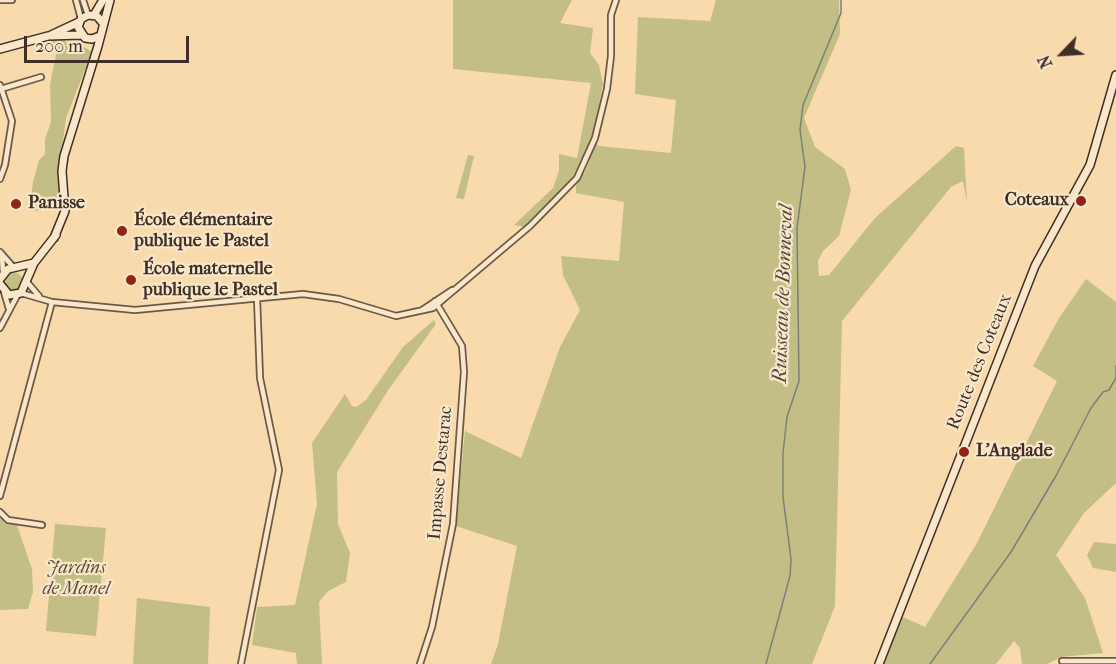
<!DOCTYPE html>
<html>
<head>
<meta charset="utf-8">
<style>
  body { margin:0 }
  #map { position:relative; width:1116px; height:664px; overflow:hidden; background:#f8daad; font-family:"IM FELL French Canon",serif }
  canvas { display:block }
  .north { position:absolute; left:1032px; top:24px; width:60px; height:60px; -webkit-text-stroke:4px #fae7ca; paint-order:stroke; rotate:245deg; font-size:16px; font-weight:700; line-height:24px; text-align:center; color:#3e2f27 }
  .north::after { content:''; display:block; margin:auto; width:21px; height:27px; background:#3e2f27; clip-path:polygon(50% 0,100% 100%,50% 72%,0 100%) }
  .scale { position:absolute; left:24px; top:36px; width:165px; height:27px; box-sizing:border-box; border:3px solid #3e2f27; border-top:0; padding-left:8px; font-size:18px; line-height:21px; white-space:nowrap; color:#3e2f27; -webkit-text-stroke:4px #fae7ca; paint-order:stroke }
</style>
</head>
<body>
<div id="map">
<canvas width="1116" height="664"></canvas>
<div class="north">N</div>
<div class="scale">200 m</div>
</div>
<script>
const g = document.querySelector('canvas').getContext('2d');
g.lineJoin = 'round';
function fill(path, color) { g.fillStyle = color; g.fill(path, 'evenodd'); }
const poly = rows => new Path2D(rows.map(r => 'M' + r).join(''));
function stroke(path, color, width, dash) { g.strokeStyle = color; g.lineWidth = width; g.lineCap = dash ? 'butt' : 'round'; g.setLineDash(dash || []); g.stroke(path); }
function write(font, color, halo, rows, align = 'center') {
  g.font = font + ' "IM FELL French Canon",serif'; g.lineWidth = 4.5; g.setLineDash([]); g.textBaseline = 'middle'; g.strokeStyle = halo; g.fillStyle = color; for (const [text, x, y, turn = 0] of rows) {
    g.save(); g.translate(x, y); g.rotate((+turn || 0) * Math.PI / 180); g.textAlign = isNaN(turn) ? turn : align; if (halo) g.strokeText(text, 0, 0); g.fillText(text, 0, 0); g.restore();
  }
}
const green = poly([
  [453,0,572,0,560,23,593,28,590,53,599,65,603,84,592,140,567,187,525,227,514,225,553,188,559,171,559,154,577,158,591,83,453,69],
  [716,0,839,0,840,34,804,118,815,147,845,169,851,190,839,236,823,251,818,261,819,276,829,275,875,218,956,146,964,148,967,203,963,181,951,187,842,321,835,606,812,664,491,664,498,644,517,546,456,526,465,431,521,458,560,347,580,310,563,275,561,256,619,261,624,202,576,193,576,184,586,170,596,143,599,146,671,153,676,100,635,94,638,17,710,21],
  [53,38,63,38,67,43,75,41,92,52,66,118,59,173,64,207,35,211,29,210,33,182,39,160,45,154,45,139,51,122,50,84,57,50,51,41],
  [468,155,474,156,464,199,456,198],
  '3 282a10 10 0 1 1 20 0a10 10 0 1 1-20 0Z',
  [1086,279,1116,302,1116,483,1084,513,1056,555,1085,598,1103,653,1061,657,1047,664,1022,664,1020,648,1014,641,996,664,881,664,901,616,925,627,977,543,1057,381,1033,366,1059,318],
  [434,320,436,324,389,389,337,472,338,524,350,553,346,582,328,591,319,602,322,664,297,664,296,653,252,645,257,607,295,605,317,504,312,443,345,394,352,406,356,407,366,400,403,347],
  [0,519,16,522,32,569,33,592,28,609,0,610],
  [55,524,106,528,96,636,46,631],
  [1094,542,1116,544,1116,572,1093,568,1087,555],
  [137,598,210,607,208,664,133,664]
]);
const stream = poly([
  [766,664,790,576,791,559,783,497,783,453,787,417,799,381,797,228,805,167,800,130,803,105,841,13,841,0],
  [930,664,1011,552,1057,474,1091,408,1103,392,1109,390,1116,378,1116,366]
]);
const street = poly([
  [0,0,12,0],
  [76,0,81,19],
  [83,0,88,15],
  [0,85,12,121,5,165,0,179],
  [1,89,41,77],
  [0,252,14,268],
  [2,256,3,273],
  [27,282,39,296],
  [4,292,9,309],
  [21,293,52,302,135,310,303,294,339,299,396,316,433,308,530,226,577,178,595,138,607,89,611,56,611,15,616,0],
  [422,310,452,290],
  [0,328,18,294],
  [0,496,52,302],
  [0,512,8,520,42,525],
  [1062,661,1116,661],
  [241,664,279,470,260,378,257,298],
  [420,664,432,627,453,524,464,372,462,346,435,301]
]);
const secondary = poly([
  [94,15,103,0],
  [51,35,79,22],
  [100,36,92,39,85,38,78,27,81,19,88,15,97,16,102,22],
  [0,49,48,36,81,35],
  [54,238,65,211,62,171,64,156,98,46,110,0],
  [0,279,8,269,34,263],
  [0,284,9,295,21,293,34,263,56,235],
  [879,664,1035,266,1090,165,1116,75]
]);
const markers = [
  [1081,201,6,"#8f2418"],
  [16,204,6,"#8f2418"],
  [122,231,6,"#8f2418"],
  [131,280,6,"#8f2418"],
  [964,452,6,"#8f2418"]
];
const poiNames = [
  ["Coteaux",1069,201,"right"],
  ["Panisse",28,204],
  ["École élémentaire",134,221],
  ["publique le Pastel",134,242],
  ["École maternelle",143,270],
  ["publique le Pastel",143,291],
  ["L'Anglade",976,452]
];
const streetNames = [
  ["Route des Coteaux",980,362,-68],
  ["Impasse Destarac",441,473,-85]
];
const parkNames = [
  ["Jardins",76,569],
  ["de Manel",76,590]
];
const waterNames = [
  ["Ruisseau de Bonneval",784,294,-88]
];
fill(green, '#c3be86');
stroke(stream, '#788279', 1.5);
stroke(street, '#6c5a48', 8);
stroke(secondary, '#3e2f27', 10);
stroke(street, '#fae7ca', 4.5);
stroke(secondary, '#fae7ca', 7);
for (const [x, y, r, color] of markers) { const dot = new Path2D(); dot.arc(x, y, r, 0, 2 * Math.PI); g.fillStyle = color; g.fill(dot); stroke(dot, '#fae7ca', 2); }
write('bold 18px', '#3e2f27', '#fae7ca', poiNames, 'left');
write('18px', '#3e2f27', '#fae7ca', streetNames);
write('italic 18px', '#594c3a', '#fae7ca', parkNames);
write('italic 20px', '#514b42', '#fae7ca', waterNames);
</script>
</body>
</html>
